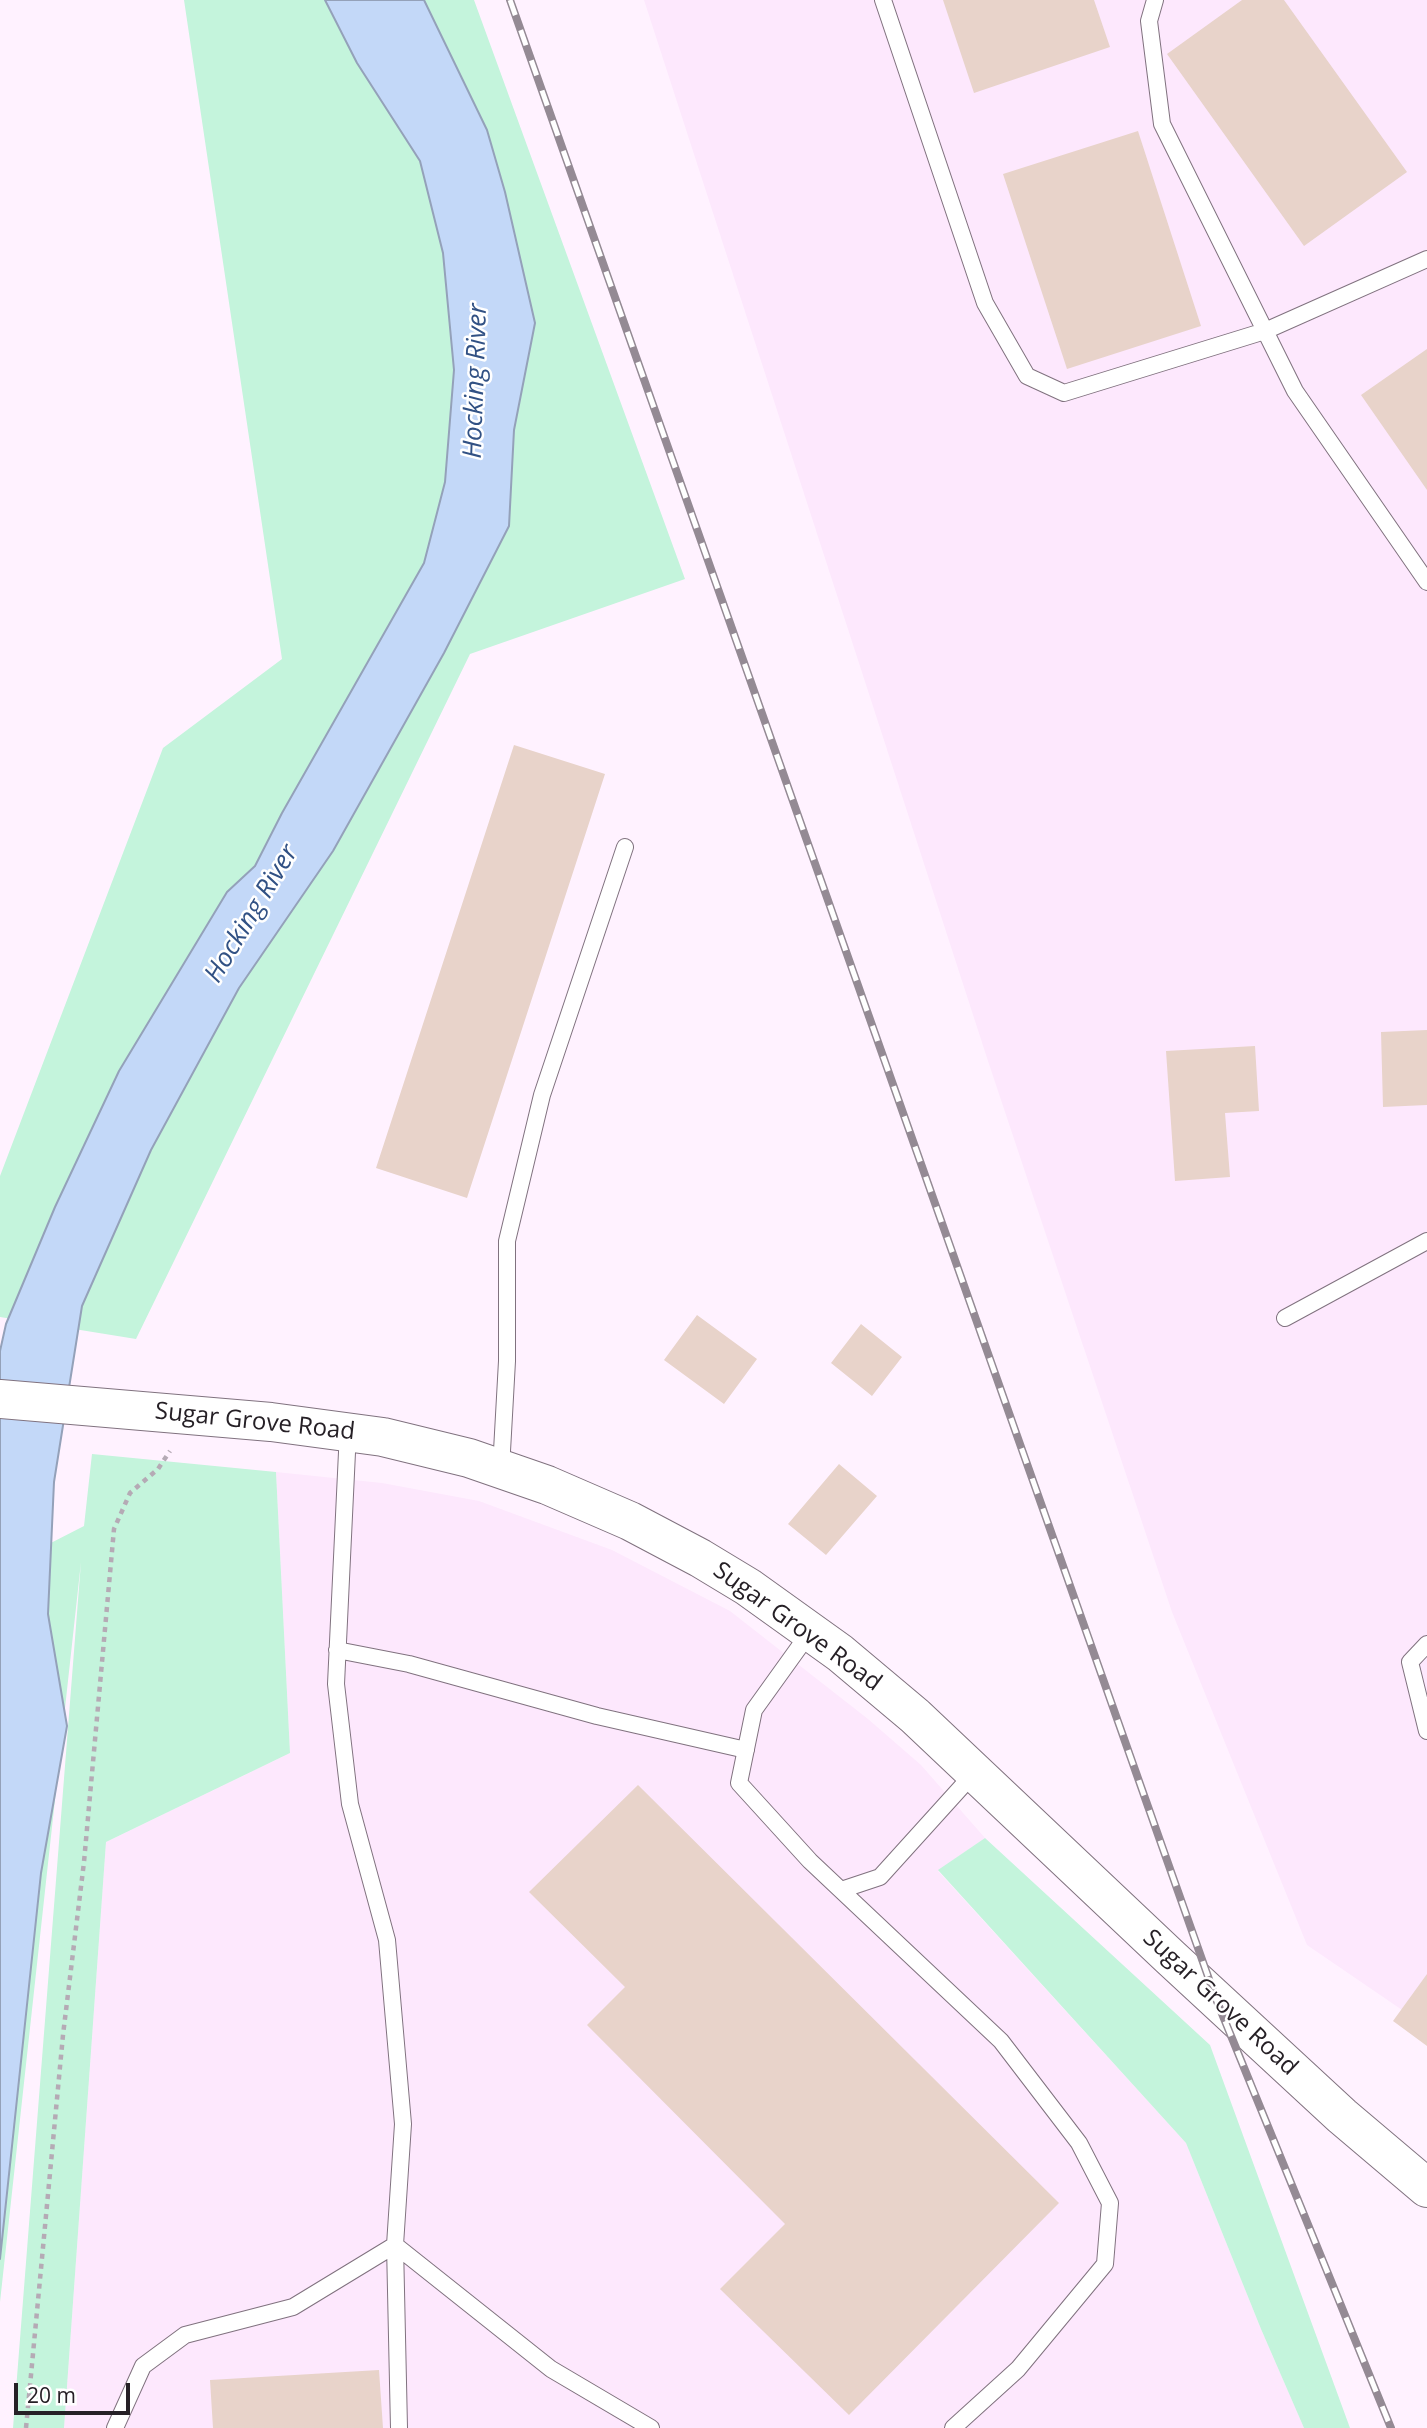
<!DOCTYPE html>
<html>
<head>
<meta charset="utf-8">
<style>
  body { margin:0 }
  #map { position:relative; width:1427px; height:2428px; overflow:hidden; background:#fff2ff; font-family:"Open Sans",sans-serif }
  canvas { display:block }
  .scale { position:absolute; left:14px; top:2383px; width:116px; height:32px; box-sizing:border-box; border:4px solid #262026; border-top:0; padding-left:9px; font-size:21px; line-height:24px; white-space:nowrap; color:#262026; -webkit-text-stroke:5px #fff; paint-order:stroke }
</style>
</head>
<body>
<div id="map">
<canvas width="1427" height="2428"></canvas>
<div class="scale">20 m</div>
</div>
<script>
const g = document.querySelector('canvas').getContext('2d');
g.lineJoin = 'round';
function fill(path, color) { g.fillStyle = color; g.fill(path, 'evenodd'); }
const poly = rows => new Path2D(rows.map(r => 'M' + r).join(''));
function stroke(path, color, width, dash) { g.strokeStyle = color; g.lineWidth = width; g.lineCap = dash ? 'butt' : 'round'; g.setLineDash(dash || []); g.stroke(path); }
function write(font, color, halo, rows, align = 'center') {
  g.font = font + ' "Open Sans",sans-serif'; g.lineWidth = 5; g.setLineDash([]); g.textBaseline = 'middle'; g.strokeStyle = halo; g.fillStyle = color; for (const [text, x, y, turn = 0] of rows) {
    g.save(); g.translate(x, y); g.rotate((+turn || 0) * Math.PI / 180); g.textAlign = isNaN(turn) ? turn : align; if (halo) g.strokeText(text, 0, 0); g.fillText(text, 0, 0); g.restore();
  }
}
const built = poly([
  [644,0,1427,0,1427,2027,1307,1945,1172,1612,988,1061],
  [276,1472,382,1483,479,1501,612,1550,730,1611,868,1719,921,1765,985,1838,938,1871,1186,2143,1261,2329,1304,2428,64,2428,106,1842,290,1753]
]);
const green = poly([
  [184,0,474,0,685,579,470,654,136,1339,0,1317,0,1176,163,748,282,659],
  [92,1454,276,1472,290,1753,106,1842,64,2428,13,2428,81,1562,0,2302,0,1569,84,1526],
  [985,1838,1210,2045,1350,2428,1304,2428,1261,2329,1186,2143,938,1870]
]);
const water = poly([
  [325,0,424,0,487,130,505,192,535,323,514,430,509,526,444,653,333,851,239,988,151,1150,82,1306,54,1482,48,1614,67,1726,41,1873,0,2259,0,1351,6,1324,55,1207,119,1071,227,892,255,866,282,813,424,563,445,482,454,370,443,253,420,161,357,63,325,0]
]);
const building = poly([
  [943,0,1094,0,1110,47,974,93],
  [1242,0,1284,0,1407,172,1304,246,1167,54],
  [1138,131,1201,326,1067,369,1003,174],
  [1427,349,1427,490,1361,395],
  [514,745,605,774,467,1198,376,1168],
  [1427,1030,1427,1105,1383,1107,1381,1032],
  [1255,1046,1259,1111,1225,1113,1230,1177,1175,1181,1166,1051],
  [697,1315,757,1359,724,1404,664,1360],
  [861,1324,902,1357,872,1396,831,1363],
  [839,1464,877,1496,826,1555,788,1524],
  [638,1785,1059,2203,849,2415,720,2289,785,2224,587,2025,625,1987,529,1892],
  [1427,1974,1427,2046,1393,2021],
  [379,2370,383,2428,213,2428,210,2380]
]);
const path = poly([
  [26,2428,63,2035,84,1862,114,1529,130,1493,158,1469,170,1451]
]);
const service = poly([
  [883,0,985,303,1027,376,1064,393,1265,331,1427,259],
  [1155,0,1149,21,1162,124,1295,391,1427,582],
  [1285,1318,1427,1241],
  [348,1431,336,1684,350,1804,387,1940,403,2124,395,2245,399,2428],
  [501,1469,507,1361,507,1241,542,1095,625,847],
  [810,1632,754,1710,739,1783,810,1861,1001,2041,1079,2143,1110,2203,1105,2264,1018,2369,953,2428],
  [1427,1644,1410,1662,1427,1731],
  [337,1650,409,1664,597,1716,746,1750],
  [841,1890,880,1877,975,1772],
  [395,2245,551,2369,651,2428],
  [115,2428,143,2366,185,2335,293,2307,395,2245]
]);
const tertiary = poly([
  [0,1399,271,1422,383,1437,469,1458,547,1485,630,1521,700,1558,748,1587,840,1653,915,1716,1170,1957,1342,2116,1427,2188]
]);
const rail = poly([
  [510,0,1216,1999,1391,2428]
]);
const streetNames = [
  ["Sugar Grove Road",255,1422,6],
  ["Sugar Grove Road",797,1627,36],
  ["Sugar Grove Road",1220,2003,43]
];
const waterNames = [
  ["Hocking River",476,381,-88],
  ["Hocking River",252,914,-59]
];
fill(built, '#fde8fd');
fill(green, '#c4f4dc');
fill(water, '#c3d8f8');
stroke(water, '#94a1b9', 2);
fill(building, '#e8d3ca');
stroke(service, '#80727f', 18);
stroke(tertiary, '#80727f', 40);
stroke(path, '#b5aab5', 4.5, [5, 5]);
stroke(service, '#fff', 16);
stroke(tertiary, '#fff', 38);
stroke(rail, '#948a94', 8);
stroke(rail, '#fff', 5, [16]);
write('24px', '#262026', '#fff', streetNames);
write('italic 26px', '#315184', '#fff', waterNames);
</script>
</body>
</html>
